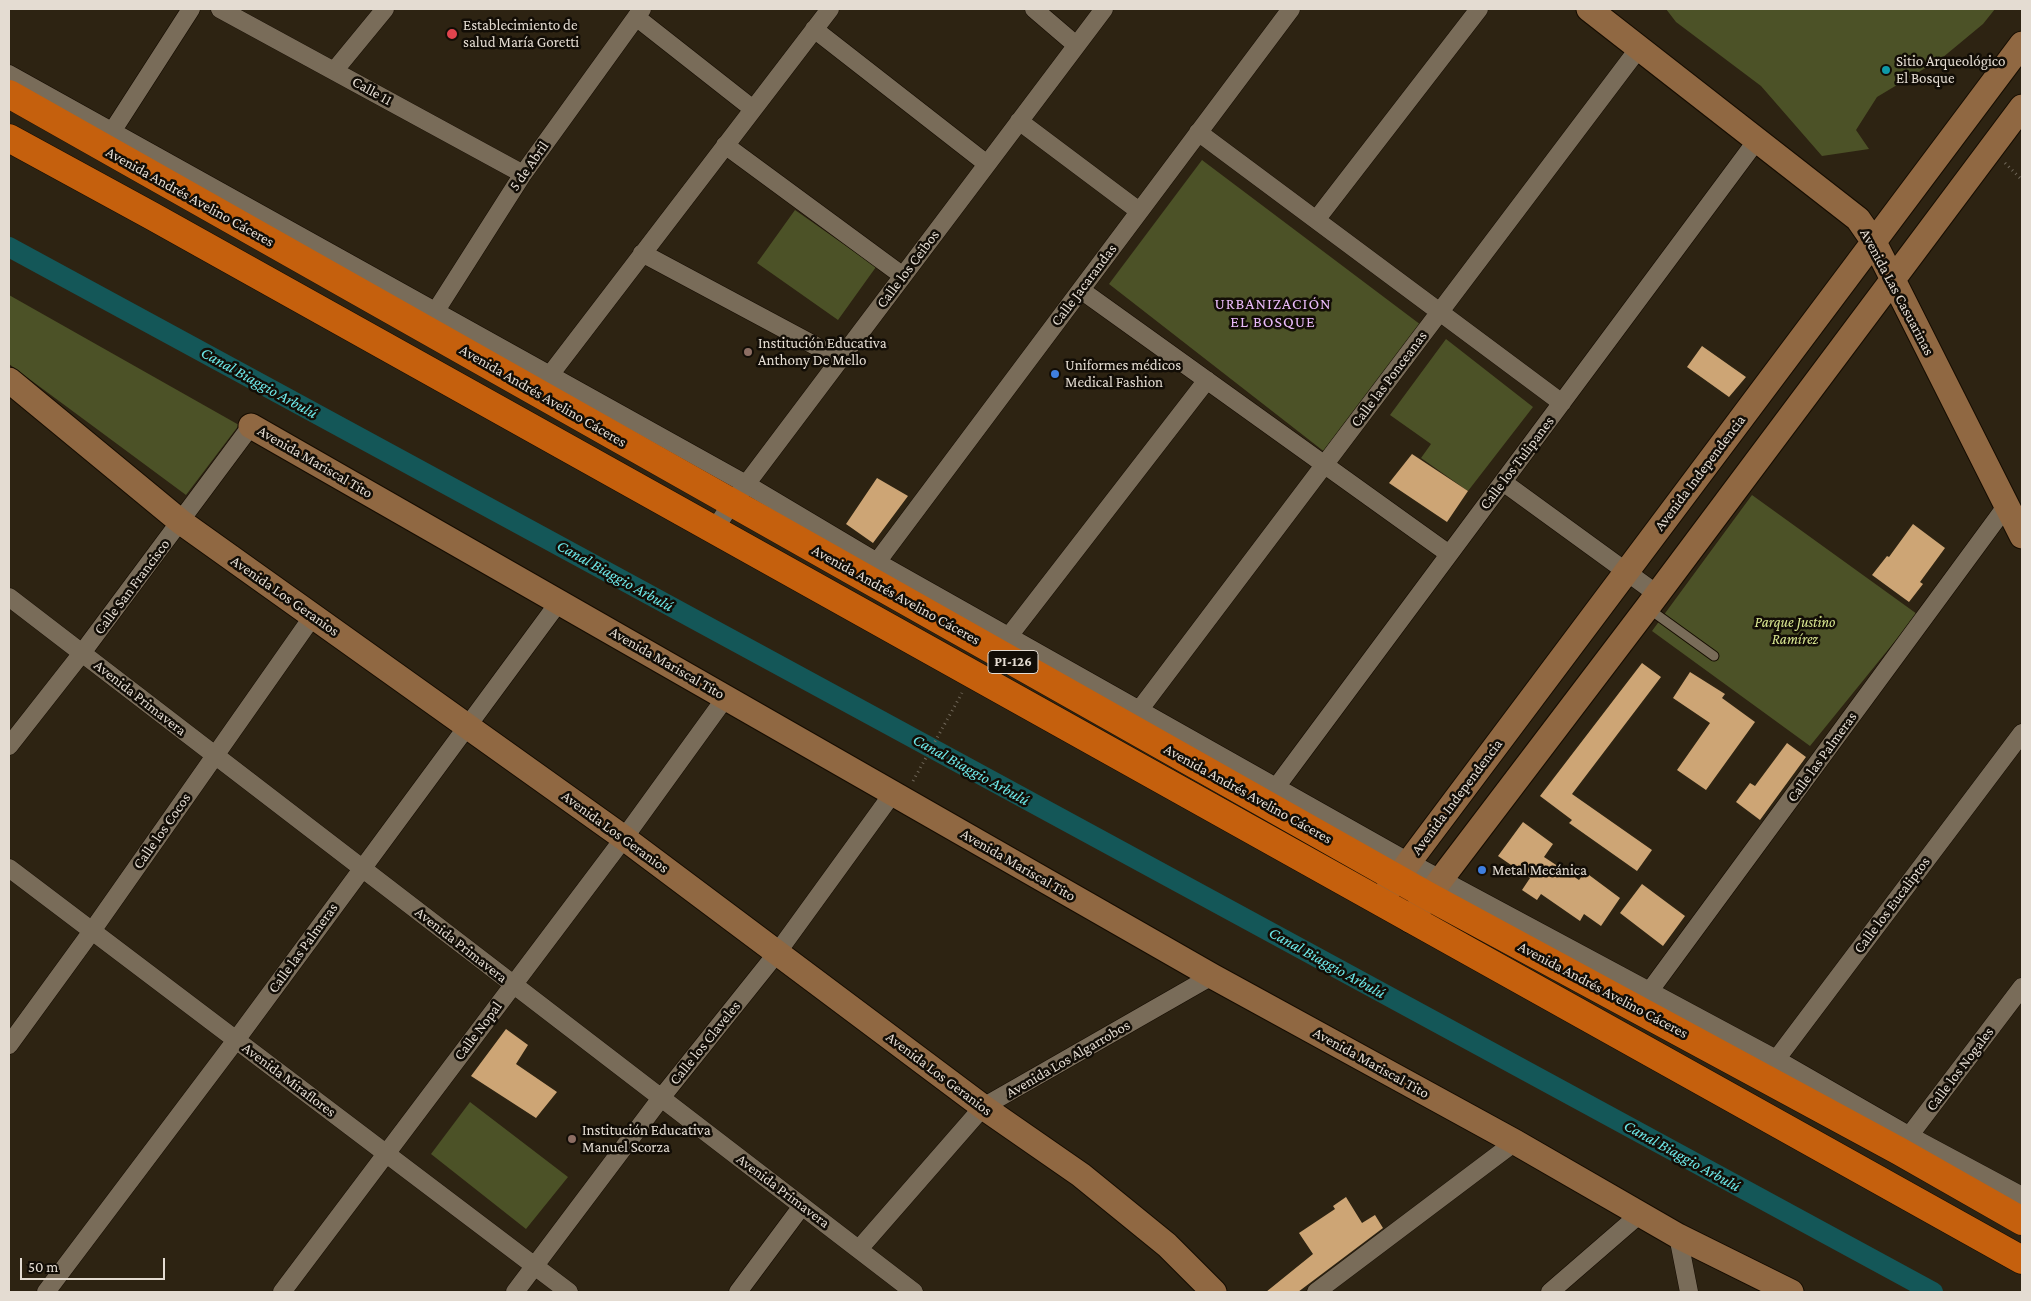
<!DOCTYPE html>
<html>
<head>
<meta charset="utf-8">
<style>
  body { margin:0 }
  #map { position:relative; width:2031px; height:1301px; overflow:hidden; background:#2d2312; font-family:"Crimson Pro",serif }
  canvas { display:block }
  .frame { position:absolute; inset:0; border:10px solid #e4dcd2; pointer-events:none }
  .scale { position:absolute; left:20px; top:1258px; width:145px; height:22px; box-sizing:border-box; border:2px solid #e4dcd2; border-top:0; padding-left:6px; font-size:15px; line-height:18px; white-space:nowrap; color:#e4dcd2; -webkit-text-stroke:4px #120d06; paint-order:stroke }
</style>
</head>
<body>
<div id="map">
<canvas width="2031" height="1301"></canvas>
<div class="frame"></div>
<div class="scale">50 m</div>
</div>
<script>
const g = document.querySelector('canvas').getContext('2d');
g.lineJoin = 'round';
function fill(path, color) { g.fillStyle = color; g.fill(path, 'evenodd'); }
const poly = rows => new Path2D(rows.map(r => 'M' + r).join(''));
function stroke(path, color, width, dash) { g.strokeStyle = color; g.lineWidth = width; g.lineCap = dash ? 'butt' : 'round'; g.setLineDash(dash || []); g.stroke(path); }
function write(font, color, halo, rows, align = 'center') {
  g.font = font + ' "Crimson Pro",serif'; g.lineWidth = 5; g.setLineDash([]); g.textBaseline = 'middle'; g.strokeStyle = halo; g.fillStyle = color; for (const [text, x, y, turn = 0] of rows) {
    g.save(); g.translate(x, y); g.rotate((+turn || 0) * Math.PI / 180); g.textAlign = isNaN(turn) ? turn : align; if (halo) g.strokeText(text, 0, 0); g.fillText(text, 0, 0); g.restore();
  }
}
const green = poly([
  [1666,9,1995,9,1983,24,1942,58,1877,97,1856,130,1869,149,1822,156,1761,86,1676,22],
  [1202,160,1425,328,1326,453,1109,284],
  [795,210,876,267,838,320,757,263],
  [9,295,239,425,186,495,9,364],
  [1446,339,1533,407,1468,491,1421,458,1431,444,1390,415],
  [1752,495,1917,614,1810,746,1652,631],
  [470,1102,568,1177,526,1229,431,1154]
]);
const canal = poly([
  [9,247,1933,1292]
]);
const building = poly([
  [1702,346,1746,377,1729,397,1687,367],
  [1412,454,1468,491,1447,522,1389,483],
  [877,478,908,496,873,543,846,524],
  [1913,524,1945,548,1920,582,1923,584,1909,602,1872,575,1887,556,1889,557],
  [1642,663,1661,677,1572,794,1652,850,1637,871,1569,823,1572,820,1540,796],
  [1690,672,1725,694,1722,698,1755,722,1706,790,1677,770,1710,723,1673,698],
  [1787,743,1806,757,1760,820,1736,802,1750,783,1755,786],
  [1523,822,1553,844,1544,857,1579,880,1585,872,1620,898,1601,926,1584,914,1580,921,1541,894,1537,900,1522,890,1530,878,1498,856],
  [1642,884,1685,916,1663,946,1620,913],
  [506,1029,528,1045,516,1064,557,1092,536,1118,471,1076],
  [1346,1197,1362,1223,1375,1215,1383,1228,1298,1292,1266,1292,1313,1254,1299,1233,1335,1209,1333,1206]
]);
const path = poly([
  [2005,163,2022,180],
  [913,781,962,693]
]);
const lane = poly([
  [1649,609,1714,656]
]);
const street = poly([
  [220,9,523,174],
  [1034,9,1076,45],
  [636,17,753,109],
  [814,29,987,164],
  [334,71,385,9],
  [9,74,746,484,877,562,1409,862,1776,1059,1910,1136,2022,1196],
  [1019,121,1139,211],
  [1198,132,1562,403],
  [106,141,191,9],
  [725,145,903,276],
  [1316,220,1479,9],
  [642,253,840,359],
  [1081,290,1449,554],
  [430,320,523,174,642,9],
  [543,384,830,9],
  [1503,482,1657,594],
  [714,530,732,503,1104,9],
  [877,562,1291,9],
  [9,597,914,1292],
  [1009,636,1207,380],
  [1140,709,1639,48],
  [9,746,82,653,251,426],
  [1277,786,1757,140],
  [9,868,569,1292],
  [1643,1000,2007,505],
  [9,1045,92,931,313,616],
  [1769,1069,2022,733],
  [1903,1144,2022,987],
  [1678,1236,1689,1292],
  [859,1249,983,1107,1212,976],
  [46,1292,236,1040,559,602],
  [282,1292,624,838,726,697],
  [515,1292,661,1098,777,953,893,793],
  [738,1292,802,1206],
  [1316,1292,1515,1142],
  [1550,1292,1640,1214]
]);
const secondary = poly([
  [1589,9,1858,219,1874,242,2022,536],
  [9,380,181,522,624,838,983,1107,1081,1175,1167,1245,1214,1292],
  [251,426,1212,976,1515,1142,1678,1236,1791,1292],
  [1385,894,2022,44],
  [1410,920,1647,608,2022,107]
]);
const highway = poly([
  [9,94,1428,896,1899,1151,2022,1221],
  [9,138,152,216,2022,1260]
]);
const markers = [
  [452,34,6,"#e0444e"],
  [1886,70,5,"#0f9aa8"],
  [748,352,5,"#8d6e63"],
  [1055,374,5,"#3f7fe0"],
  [1482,870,5,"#3f7fe0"],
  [572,1139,5,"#8d6e63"]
];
const shields = [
  [1013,662,50]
];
const shieldNames = [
  ["PI-126",1013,662]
];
const poiNames = [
  ["Establecimiento de",463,25],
  ["salud María Goretti",463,42],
  ["Sitio Arqueológico",1896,61],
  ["El Bosque",1896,78],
  ["Institución Educativa",758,343],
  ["Anthony De Mello",758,360],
  ["Uniformes médicos",1065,365],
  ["Medical Fashion",1065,382],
  ["Metal Mecánica",1492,870],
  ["Institución Educativa",582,1130],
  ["Manuel Scorza",582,1147]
];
const streetNames = [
  ["Calle 11",372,91,29],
  ["5 de Abril",529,166,-55],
  ["Avenida Andrés Avelino Cáceres",190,197,29],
  ["Calle los Ceibos",908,269,-53],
  ["Calle Jacarandas",1084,285,-53],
  ["Avenida Las Casuarinas",1897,292,62],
  ["Calle las Ponceanas",1389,379,-53],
  ["Avenida Andrés Avelino Cáceres",543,396,30],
  ["Avenida Mariscal Tito",315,462,30],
  ["Calle los Tulipanes",1517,463,-53],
  ["Avenida Independencia",1700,473,-53],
  ["Calle San Francisco",132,587,-53],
  ["Avenida Andrés Avelino Cáceres",896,595,29],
  ["Avenida Los Geranios",285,596,35],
  ["Avenida Mariscal Tito",667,663,30],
  ["Avenida Primavera",140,698,38],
  ["Calle las Palmeras",1822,757,-54],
  ["Avenida Andrés Avelino Cáceres",1248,794,29],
  ["Avenida Independencia",1457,797,-53],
  ["Calle los Cocos",162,831,-55],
  ["Avenida Los Geranios",615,832,36],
  ["Avenida Mariscal Tito",1018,865,30],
  ["Calle los Eucaliptos",1892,905,-53],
  ["Avenida Primavera",461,945,38],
  ["Calle las Palmeras",303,948,-54],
  ["Avenida Andrés Avelino Cáceres",1603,990,28],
  ["Calle Nopal",478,1031,-53],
  ["Calle los Claveles",705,1043,-51],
  ["Avenida Los Algarrobos",1068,1059,-30],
  ["Avenida Mariscal Tito",1371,1063,29],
  ["Calle los Nogales",1960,1069,-53],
  ["Avenida Los Geranios",939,1074,37],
  ["Avenida Miraflores",289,1080,37],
  ["Avenida Primavera",783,1191,37]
];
const parkNames = [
  ["Parque Justino",1795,622],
  ["Ramírez",1795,639]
];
const neighbourhoodNames = [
  ["URBANIZACIÓN",1273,304],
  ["EL BOSQUE",1273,322]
];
const waterNames = [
  ["Canal Biaggio Arbulú",259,383,29],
  ["Canal Biaggio Arbulú",615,576,29],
  ["Canal Biaggio Arbulú",971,770,29],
  ["Canal Biaggio Arbulú",1327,963,29],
  ["Canal Biaggio Arbulú",1682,1156,29]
];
fill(green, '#4c5227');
stroke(canal, '#145758', 20);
fill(building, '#cda575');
stroke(lane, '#150c00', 11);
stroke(street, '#150c00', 19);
stroke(secondary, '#150c00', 27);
stroke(highway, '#150c00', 29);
stroke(path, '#706759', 3, [1, 4]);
stroke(lane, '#796c59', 9);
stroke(street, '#796c59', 18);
stroke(secondary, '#906842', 25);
stroke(highway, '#c5600d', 28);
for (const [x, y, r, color] of markers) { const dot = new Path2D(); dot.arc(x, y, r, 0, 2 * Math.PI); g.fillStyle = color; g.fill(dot); stroke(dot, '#120d06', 2); }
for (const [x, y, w] of shields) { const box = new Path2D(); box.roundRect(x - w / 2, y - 11.5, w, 23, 4); g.fillStyle = '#120d06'; g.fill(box); stroke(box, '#e4dcd2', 1); }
write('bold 14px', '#e4dcd2', null, shieldNames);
write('15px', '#e4dcd2', '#120d06', poiNames, 'left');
write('15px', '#e4dcd2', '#120d06', streetNames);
write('italic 15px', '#d9e791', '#120d06', parkNames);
g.letterSpacing = '1px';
write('16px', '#e9baf9', '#120d06', neighbourhoodNames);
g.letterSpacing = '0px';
write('italic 16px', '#6de8e9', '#120d06', waterNames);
</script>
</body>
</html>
